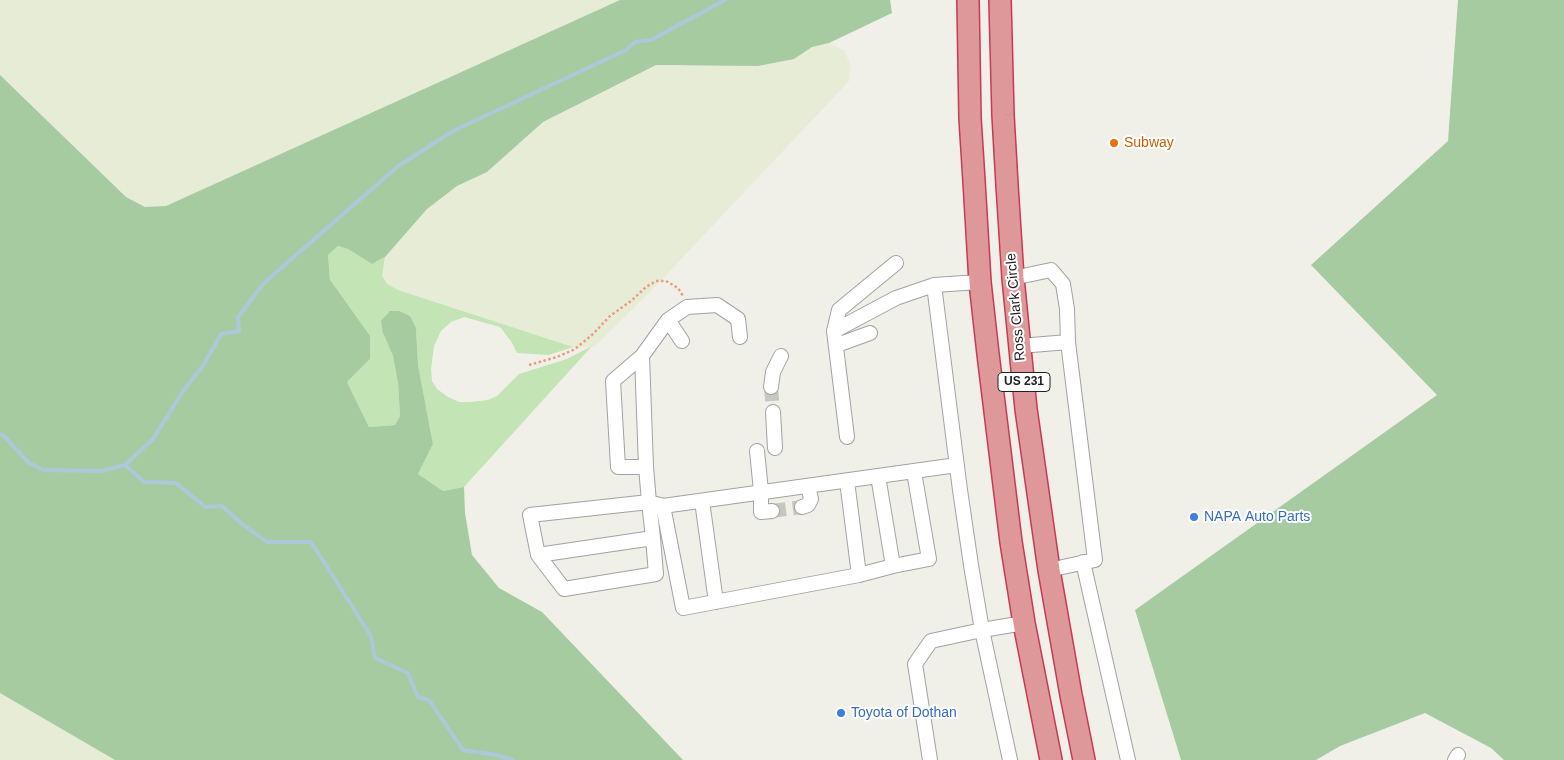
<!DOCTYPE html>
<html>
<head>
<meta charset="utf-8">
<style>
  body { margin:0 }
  canvas { display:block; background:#f0efe8 }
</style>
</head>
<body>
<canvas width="1564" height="760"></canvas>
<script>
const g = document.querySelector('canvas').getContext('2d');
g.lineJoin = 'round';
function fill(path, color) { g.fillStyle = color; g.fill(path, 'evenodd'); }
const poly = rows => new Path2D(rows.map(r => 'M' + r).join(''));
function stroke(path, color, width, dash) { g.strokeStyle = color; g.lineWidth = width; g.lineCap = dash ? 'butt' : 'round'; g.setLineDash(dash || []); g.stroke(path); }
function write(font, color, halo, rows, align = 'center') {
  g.font = font + ' Helvetica,sans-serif'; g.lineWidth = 4; g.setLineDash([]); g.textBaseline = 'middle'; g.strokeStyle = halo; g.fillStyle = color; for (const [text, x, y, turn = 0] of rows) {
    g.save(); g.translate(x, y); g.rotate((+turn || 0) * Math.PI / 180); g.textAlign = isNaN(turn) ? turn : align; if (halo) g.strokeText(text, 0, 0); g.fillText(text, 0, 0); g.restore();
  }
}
const farmland = poly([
  [0,0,620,0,166,206,145,207,126,197,0,75],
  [829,43,844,50,851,66,849,81,651,291,594,347,573,347,398,290,386,284,382,276,385,257,427,209,457,186,487,172,543,122,656,65,680,66,794,59,812,47],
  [0,693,95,748,115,760,0,760]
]);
const grass = poly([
  [338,246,348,249,372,264,385,257,382,276,387,284,398,290,573,347,549,355,517,353,511,341,500,327,464,317,451,322,441,331,434,346,431,369,432,381,437,389,448,397,459,402,471,402,488,400,497,396,519,374,567,359,592,346,464,487,443,491,418,474,433,444,418,365,416,328,383,333,393,356,398,383,400,416,395,425,369,427,347,382,370,359,345,304,330,280,328,255]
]);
const forest = poly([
  [620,0,890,0,892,13,829,43,812,47,794,59,758,66,656,65,543,122,487,172,457,186,427,209,385,257,372,264,348,249,338,246,328,255,330,280,370,336,370,359,347,382,369,427,395,425,400,416,398,383,393,356,383,333,381,321,390,311,399,311,410,316,416,328,418,365,433,444,418,474,443,491,464,487,465,513,472,555,499,588,542,612,683,760,115,760,0,693,0,75,126,197,145,207,166,206],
  [1458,0,1564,0,1564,760,1504,760,1491,748,1425,713,1340,746,1316,760,1181,760,1135,610,1437,395,1311,265,1448,141]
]);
const stream = poly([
  [0,434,5,437,29,463,43,470,102,471,125,465,144,482,176,483,205,507,222,506,242,524,267,542,311,542,371,636,375,658,408,673,418,697,429,700,463,750,496,755,513,760],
  [125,465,153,439,183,391,203,366,221,334,239,331,238,317,264,283,397,167,453,131,626,50,635,42,651,40,725,0]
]);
const minorTunnel = poly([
  [771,387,773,412],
  [772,511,802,507]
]);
const path = poly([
  [529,365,557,357,575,349,593,334,610,316,631,301,646,287,656,281,666,281,678,288,683,296]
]);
const minor = poly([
  [1013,278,1051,270,1063,284,1067,309,1068,342,1095,560,1049,570],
  [934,285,960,490,971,565,982,630,1010,760],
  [668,320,682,341],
  [834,331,839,310,896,263],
  [740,337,738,319,717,305,687,307,668,320,642,356,646,467,649,502,653,538,538,555,530,515,649,502,663,506,957,465],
  [837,345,870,333],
  [1020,346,1068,342],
  [642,356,613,381,618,467,646,467],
  [771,387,773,372,781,356],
  [773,412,775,448],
  [847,437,834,331,896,298,934,285,980,282],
  [757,451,761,491,761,512,772,511],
  [878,476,893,566],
  [847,481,859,575,893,566,929,559,914,472],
  [702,501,716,602],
  [663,506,683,608,859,575],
  [802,507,808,505,811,499,808,486],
  [538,555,564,589,656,574,653,538],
  [1083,562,1128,760],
  [930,760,915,664,931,641,982,630,1024,623],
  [1455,760,1458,755]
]);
const highway = poly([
  [968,0,970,118,974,181,980,282,988,354,1011,542,1024,623,1051,760],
  [1000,0,1003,115,1007,185,1013,278,1026,409,1049,570,1071,695,1084,760]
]);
const markers = [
  [1114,143,5,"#e8710a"],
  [1194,517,5,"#3f7fe0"],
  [841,713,5,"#3f7fe0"]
];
const shields = [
  [1024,382,52]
];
const shieldNames = [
  ["US 231",1024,382]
];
const foodNames = [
  ["Subway",1124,143]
];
const streetNames = [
  ["Ross Clark Circle",1016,307,-95]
];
const shopNames = [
  ["NAPA Auto Parts",1204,517],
  ["Toyota of Dothan",851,713]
];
fill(farmland, '#e7ecd6');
fill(grass, '#c3e4b4');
fill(forest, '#a6cba1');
stroke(stream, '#adc8d9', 4);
stroke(minorTunnel, '#c7c6c0', 14, [14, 7]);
stroke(minor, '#a2a2a2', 16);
stroke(highway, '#ca3952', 24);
stroke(path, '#ec9b7d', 2.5, [2.5, 2.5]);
stroke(minor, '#fff', 14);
stroke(highway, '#df989a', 21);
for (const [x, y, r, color] of markers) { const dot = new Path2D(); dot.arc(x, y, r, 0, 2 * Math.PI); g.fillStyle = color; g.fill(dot); stroke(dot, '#fff', 2); }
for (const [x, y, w] of shields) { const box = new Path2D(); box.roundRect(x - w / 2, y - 9.5, w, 19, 4); g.fillStyle = '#fff'; g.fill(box); stroke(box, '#212121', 1); }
write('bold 12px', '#212121', null, shieldNames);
write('14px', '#c56008', '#fff', foodNames, 'left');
write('14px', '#212121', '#fff', streetNames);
write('14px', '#366cbe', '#fff', shopNames, 'left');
</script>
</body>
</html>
